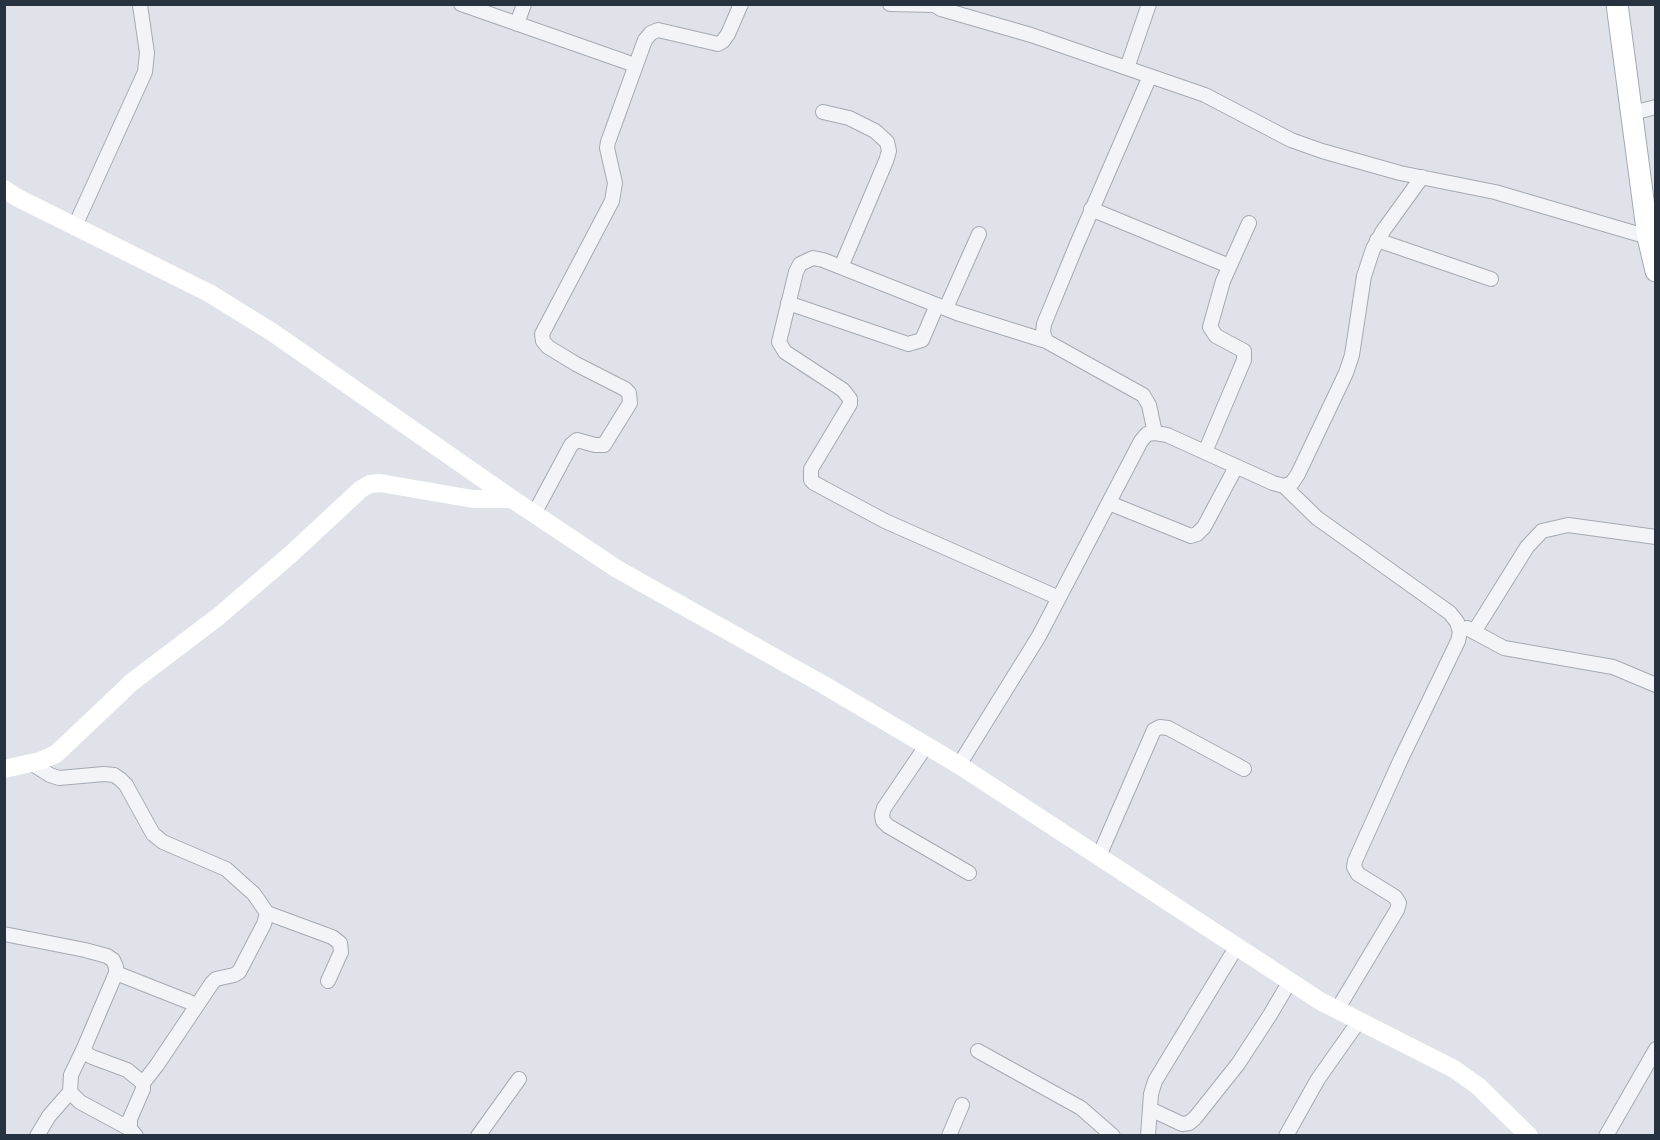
<!DOCTYPE html>
<html>
<head>
<meta charset="utf-8">
<style>
  body { margin:0 }
  #map { position:relative; width:1660px; height:1140px; overflow:hidden; background:#dfe3e9; font-family:Commissioner,sans-serif }
  canvas { display:block }
  .frame { position:absolute; inset:0; border:6px solid #273240; pointer-events:none }
</style>
</head>
<body>
<div id="map">
<canvas width="1660" height="1140"></canvas>
<div class="frame"></div>
</div>
<script>
const g = document.querySelector('canvas').getContext('2d');
g.lineJoin = 'round';
const poly = rows => new Path2D(rows.map(r => 'M' + r).join(''));
function stroke(path, color, width, dash) { g.strokeStyle = color; g.lineWidth = width; g.lineCap = dash ? 'butt' : 'round'; g.setLineDash(dash || []); g.stroke(path); }
const street = poly([
  [461,4,635,65],
  [890,4,934,5],
  [933,4,941,9,1031,35,1205,95,1291,140,1322,151,1400,173,1495,192,1648,237],
  [517,24,524,4],
  [1127,68,1149,4],
  [1150,76,1077,244,1044,324,1043,332,1046,341,1143,395,1149,405,1155,433],
  [823,112,849,118,875,131,887,142,889,151,886,161,841,267],
  [1632,113,1656,107],
  [1091,209,1229,266],
  [75,226,145,72,147,53,140,5],
  [1377,240,1491,279],
  [788,303,908,344,922,340,937,305],
  [946,308,979,234],
  [1046,341,957,313,823,260,813,258,800,264,796,272,779,342,785,352,843,390,850,399,850,404,811,469,811,480,814,483,885,521,1059,598],
  [1205,452,1244,360,1244,351,1216,336,1210,327,1223,281,1249,223],
  [1284,486,1317,518,1450,613,1457,622,1460,632,1458,641,1401,759,1355,861,1354,867,1358,874,1395,897,1399,903,1397,910,1337,1010],
  [1109,503,1191,536,1197,534,1204,527,1236,467],
  [534,514,571,445,577,440,595,445,604,445,630,403,629,393,625,389,576,364,548,347,543,341,542,334,612,201,615,183,607,148,608,142,645,40,651,33,658,30,718,44,723,41,728,34,741,4],
  [1467,628,1504,648,1613,667,1656,685],
  [1474,632,1527,547,1542,531,1568,525,1656,537],
  [926,746,884,808,882,815,883,821,888,826,969,873],
  [31,763,50,775,59,778,104,774,114,775,120,779,126,785,153,834,163,842,226,869,254,894,267,913,264,924,239,972,234,975,216,979,212,983,157,1065,143,1083],
  [959,765,1039,636,1141,441,1147,434,1155,433,1167,435,1273,483,1284,486,1292,483,1298,474,1346,373,1352,355,1364,276,1373,249,1383,231,1422,177],
  [1099,856,1154,730,1160,727,1168,728,1244,769],
  [267,913,332,937,340,943,341,952,328,981],
  [4,934,85,950,107,956,113,960,116,967,116,973,84,1048,87,1054,92,1057,127,1070,143,1083,143,1089,130,1119,130,1129,136,1136],
  [116,973,197,1005],
  [84,1048,71,1075,70,1092,80,1102,130,1129],
  [978,1051,1081,1108,1113,1136],
  [1150,1109,1182,1124,1189,1123,1195,1118,1238,1064,1270,1015,1290,981],
  [37,1136,49,1116,70,1092],
  [478,1136,519,1079],
  [949,1136,962,1105],
  [1148,1136,1151,1094,1155,1081,1237,946],
  [1286,1136,1318,1079,1359,1021],
  [1606,1136,1656,1049]
]);
const secondary = poly([
  [4,189,18,198,209,293,272,332,512,499,617,569,824,685,959,765,1320,1001,1454,1069,1478,1086,1529,1136],
  [4,769,40,761,56,754,132,682,219,616,290,555,361,489,370,484,380,483,473,499,512,499]
]);
const primary = poly([
  [1617,4,1648,237,1656,271]
]);
stroke(street, '#a4aab3', 16);
stroke(primary, '#9ea8b4', 23);
stroke(street, '#f2f4f7', 14);
stroke(secondary, '#fff', 18);
stroke(primary, '#fff', 21);
</script>
</body>
</html>
